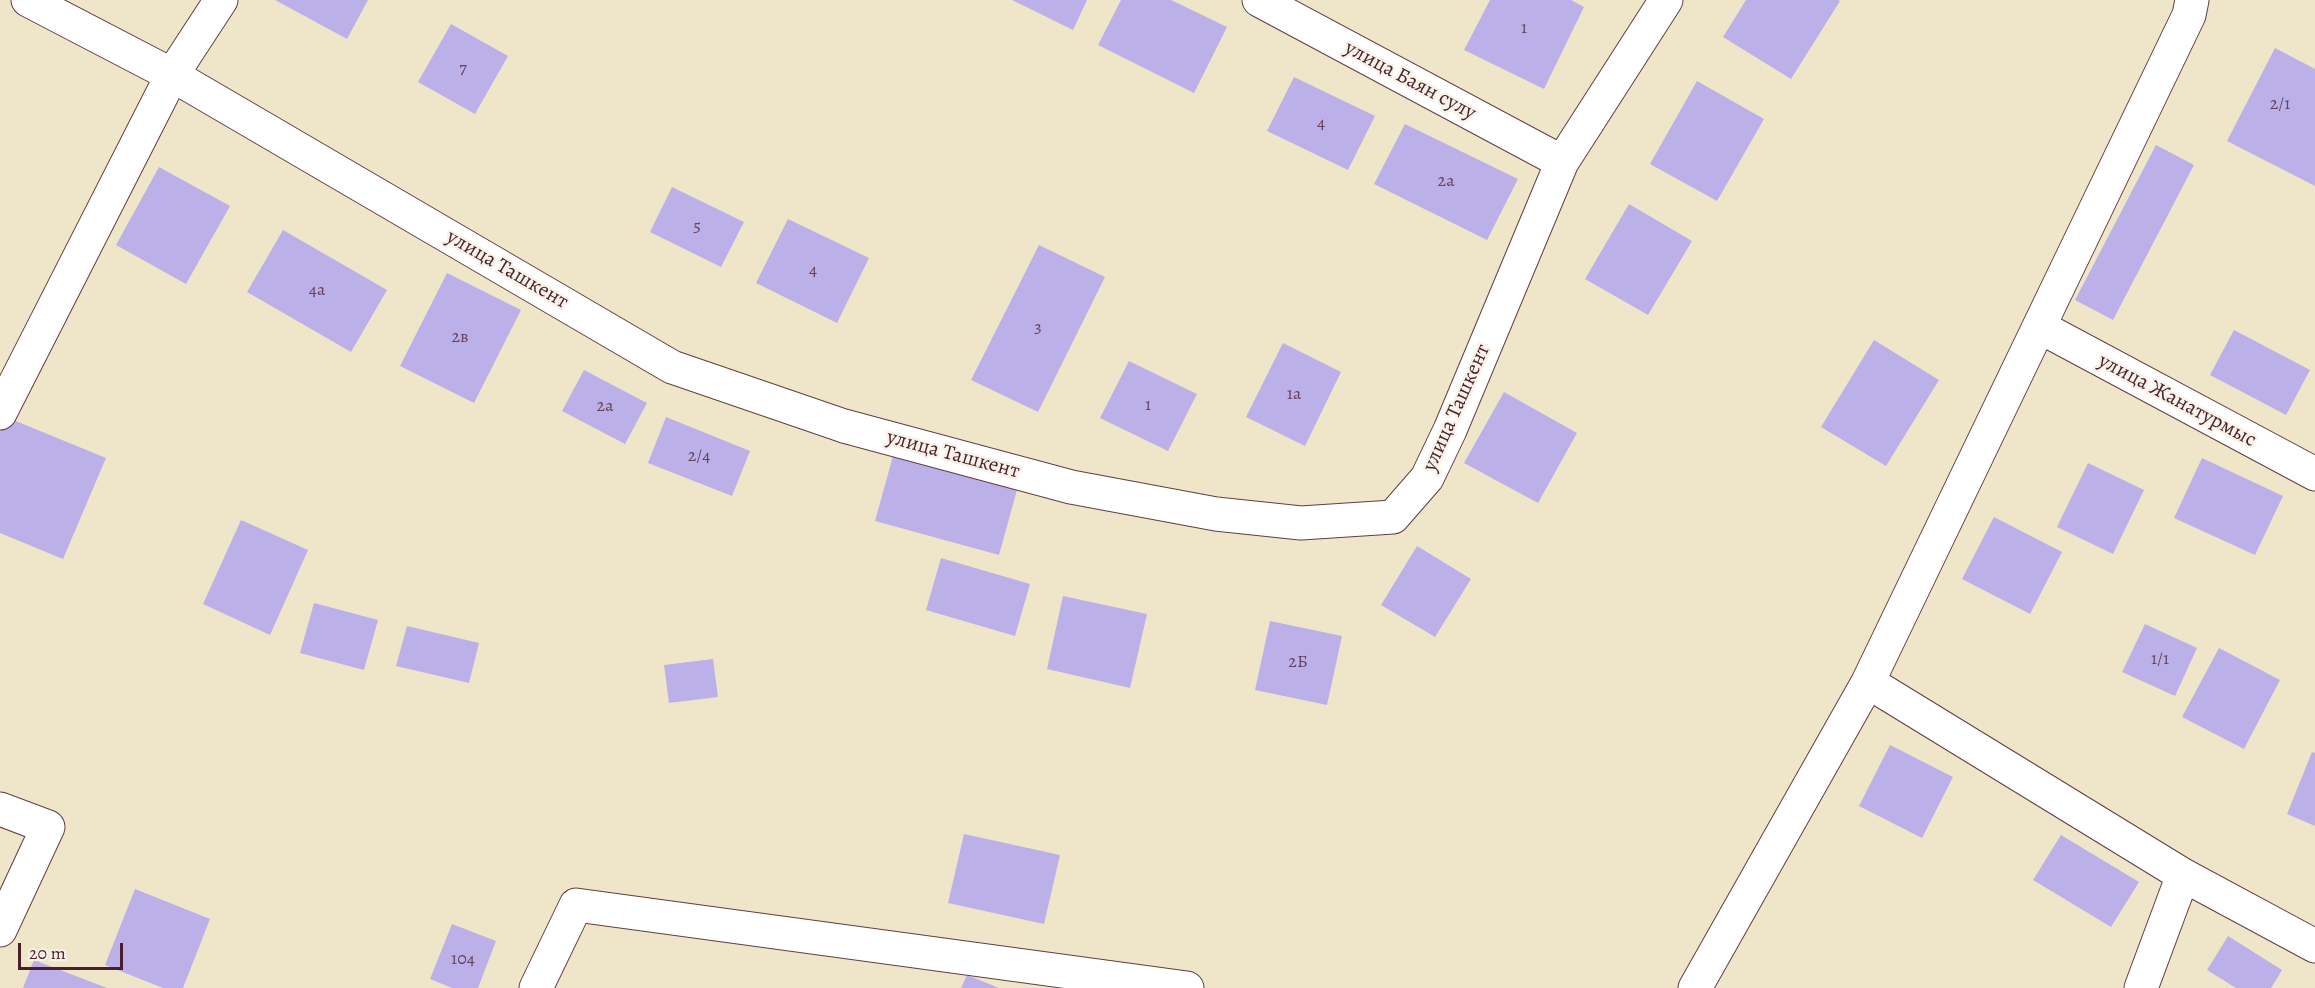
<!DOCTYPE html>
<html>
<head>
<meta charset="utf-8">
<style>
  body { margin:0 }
  #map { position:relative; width:2315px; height:988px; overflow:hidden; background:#efe6ca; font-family:Alegreya,serif }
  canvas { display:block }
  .scale { position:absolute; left:18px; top:943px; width:105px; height:27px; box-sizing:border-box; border:3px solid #4a1f2b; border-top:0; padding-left:8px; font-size:18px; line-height:21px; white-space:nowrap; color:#4a1f2b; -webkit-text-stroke:4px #f7f3e8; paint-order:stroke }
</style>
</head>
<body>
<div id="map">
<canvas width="2315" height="988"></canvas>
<div class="scale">20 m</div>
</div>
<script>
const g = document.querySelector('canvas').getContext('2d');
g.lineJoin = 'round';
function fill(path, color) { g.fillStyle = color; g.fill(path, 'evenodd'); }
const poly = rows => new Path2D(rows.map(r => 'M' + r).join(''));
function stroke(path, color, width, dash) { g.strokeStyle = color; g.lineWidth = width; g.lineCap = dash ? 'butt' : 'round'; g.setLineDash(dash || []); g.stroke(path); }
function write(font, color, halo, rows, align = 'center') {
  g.font = font + ' Alegreya,serif'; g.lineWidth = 5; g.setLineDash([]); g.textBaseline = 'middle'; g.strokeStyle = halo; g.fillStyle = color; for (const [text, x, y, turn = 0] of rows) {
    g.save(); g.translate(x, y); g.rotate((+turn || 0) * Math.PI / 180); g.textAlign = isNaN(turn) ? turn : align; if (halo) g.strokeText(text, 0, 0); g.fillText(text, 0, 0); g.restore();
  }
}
const building = poly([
  [275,0,368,0,347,39],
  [1012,0,1087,0,1073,30],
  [1121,0,1171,0,1227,27,1194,93,1098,45],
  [1490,0,1571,0,1584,7,1544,89,1464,50],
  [1746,0,1838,0,1840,1,1791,79,1723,37],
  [451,24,508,56,475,114,418,82],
  [2275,48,2315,69,2315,186,2227,141],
  [1294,77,1375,116,1348,170,1267,131],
  [1697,81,1764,119,1717,201,1650,164],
  [1405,124,1518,179,1487,240,1374,184],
  [2156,145,2194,165,2113,320,2075,300],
  [159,167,230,206,186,284,116,245],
  [672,187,744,222,721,267,650,232],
  [1629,204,1692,241,1648,315,1585,279],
  [788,219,869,258,837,323,756,283],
  [283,230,387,290,351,352,247,292],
  [1039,245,1105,277,1038,412,971,380],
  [447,273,521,310,474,403,400,366],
  [2234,330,2310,370,2286,415,2210,375],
  [1874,340,1939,380,1886,466,1821,427],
  [1283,343,1341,372,1305,446,1246,417],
  [1129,361,1197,394,1168,451,1100,418],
  [584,370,647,403,625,444,562,411],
  [1504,392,1577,433,1538,503,1464,463],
  [6,417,106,458,63,559,0,533,0,432],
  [666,417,750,451,732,496,648,463],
  [893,456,1017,490,999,555,875,521],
  [2202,458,2283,496,2255,555,2174,518],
  [2088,463,2144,490,2113,554,2057,527],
  [1994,517,2062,552,2030,614,1962,579],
  [241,520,308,550,270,635,203,604],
  [1417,546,1471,579,1435,637,1381,605],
  [941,558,1030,584,1015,636,926,610],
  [1063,596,1147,614,1130,688,1047,669],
  [314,603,378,620,364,670,300,653],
  [1270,621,1342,636,1327,705,1255,690],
  [2145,624,2197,648,2175,696,2122,672],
  [407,626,479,643,469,683,396,666],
  [2219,648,2280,680,2244,749,2182,717],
  [713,659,718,697,669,703,664,665],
  [1890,745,1953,777,1922,838,1859,806],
  [2312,752,2315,753,2315,826,2287,814],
  [964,834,1060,855,1044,924,948,903],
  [2061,835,2139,882,2111,927,2033,880],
  [135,889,210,919,183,988,163,988,105,965],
  [452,924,496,941,478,988,452,988,430,979],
  [2228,936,2282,970,2271,988,2236,988,2207,970],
  [34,960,107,988,23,988],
  [967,975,999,988,961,988]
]);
const minor = poly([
  [28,0,172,75,672,367,844,426,1071,487,1216,514,1301,523,1393,517,1427,478,1450,430,1562,162,1666,0],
  [1259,0,1562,162],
  [2040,327,2315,474],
  [0,413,172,75,221,0],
  [1868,682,2183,875,2315,946],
  [0,809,48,827,0,930],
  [536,988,576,905,1187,988],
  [1695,988,1868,682,2189,15,2192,0],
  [2141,988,2183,875]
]);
const numberNames = [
  ["1",1524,29],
  ["7",463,69],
  ["2/1",2280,105],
  ["4",1321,124],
  ["2а",1446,182],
  ["5",697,227],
  ["4",813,271],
  ["4а",317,291],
  ["3",1038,328],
  ["2в",460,338],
  ["1а",1294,395],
  ["1",1148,406],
  ["2а",605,407],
  ["2/4",699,457],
  ["1/1",2160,660],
  ["2Б",1298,663],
  ["104",463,960]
];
const streetNames = [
  ["улица Баян сулу",1410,81,28],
  ["улица Ташкент",507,270,30],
  ["улица Жанатурмыс",2177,401,28],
  ["улица Ташкент",1457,408,-66],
  ["улица Ташкент",953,455,15]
];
fill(building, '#bcb0e8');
stroke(minor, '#633d43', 35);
stroke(minor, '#fff', 33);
write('18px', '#66435a', null, numberNames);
write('21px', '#4a1f2b', '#f7f3e8', streetNames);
</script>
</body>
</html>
